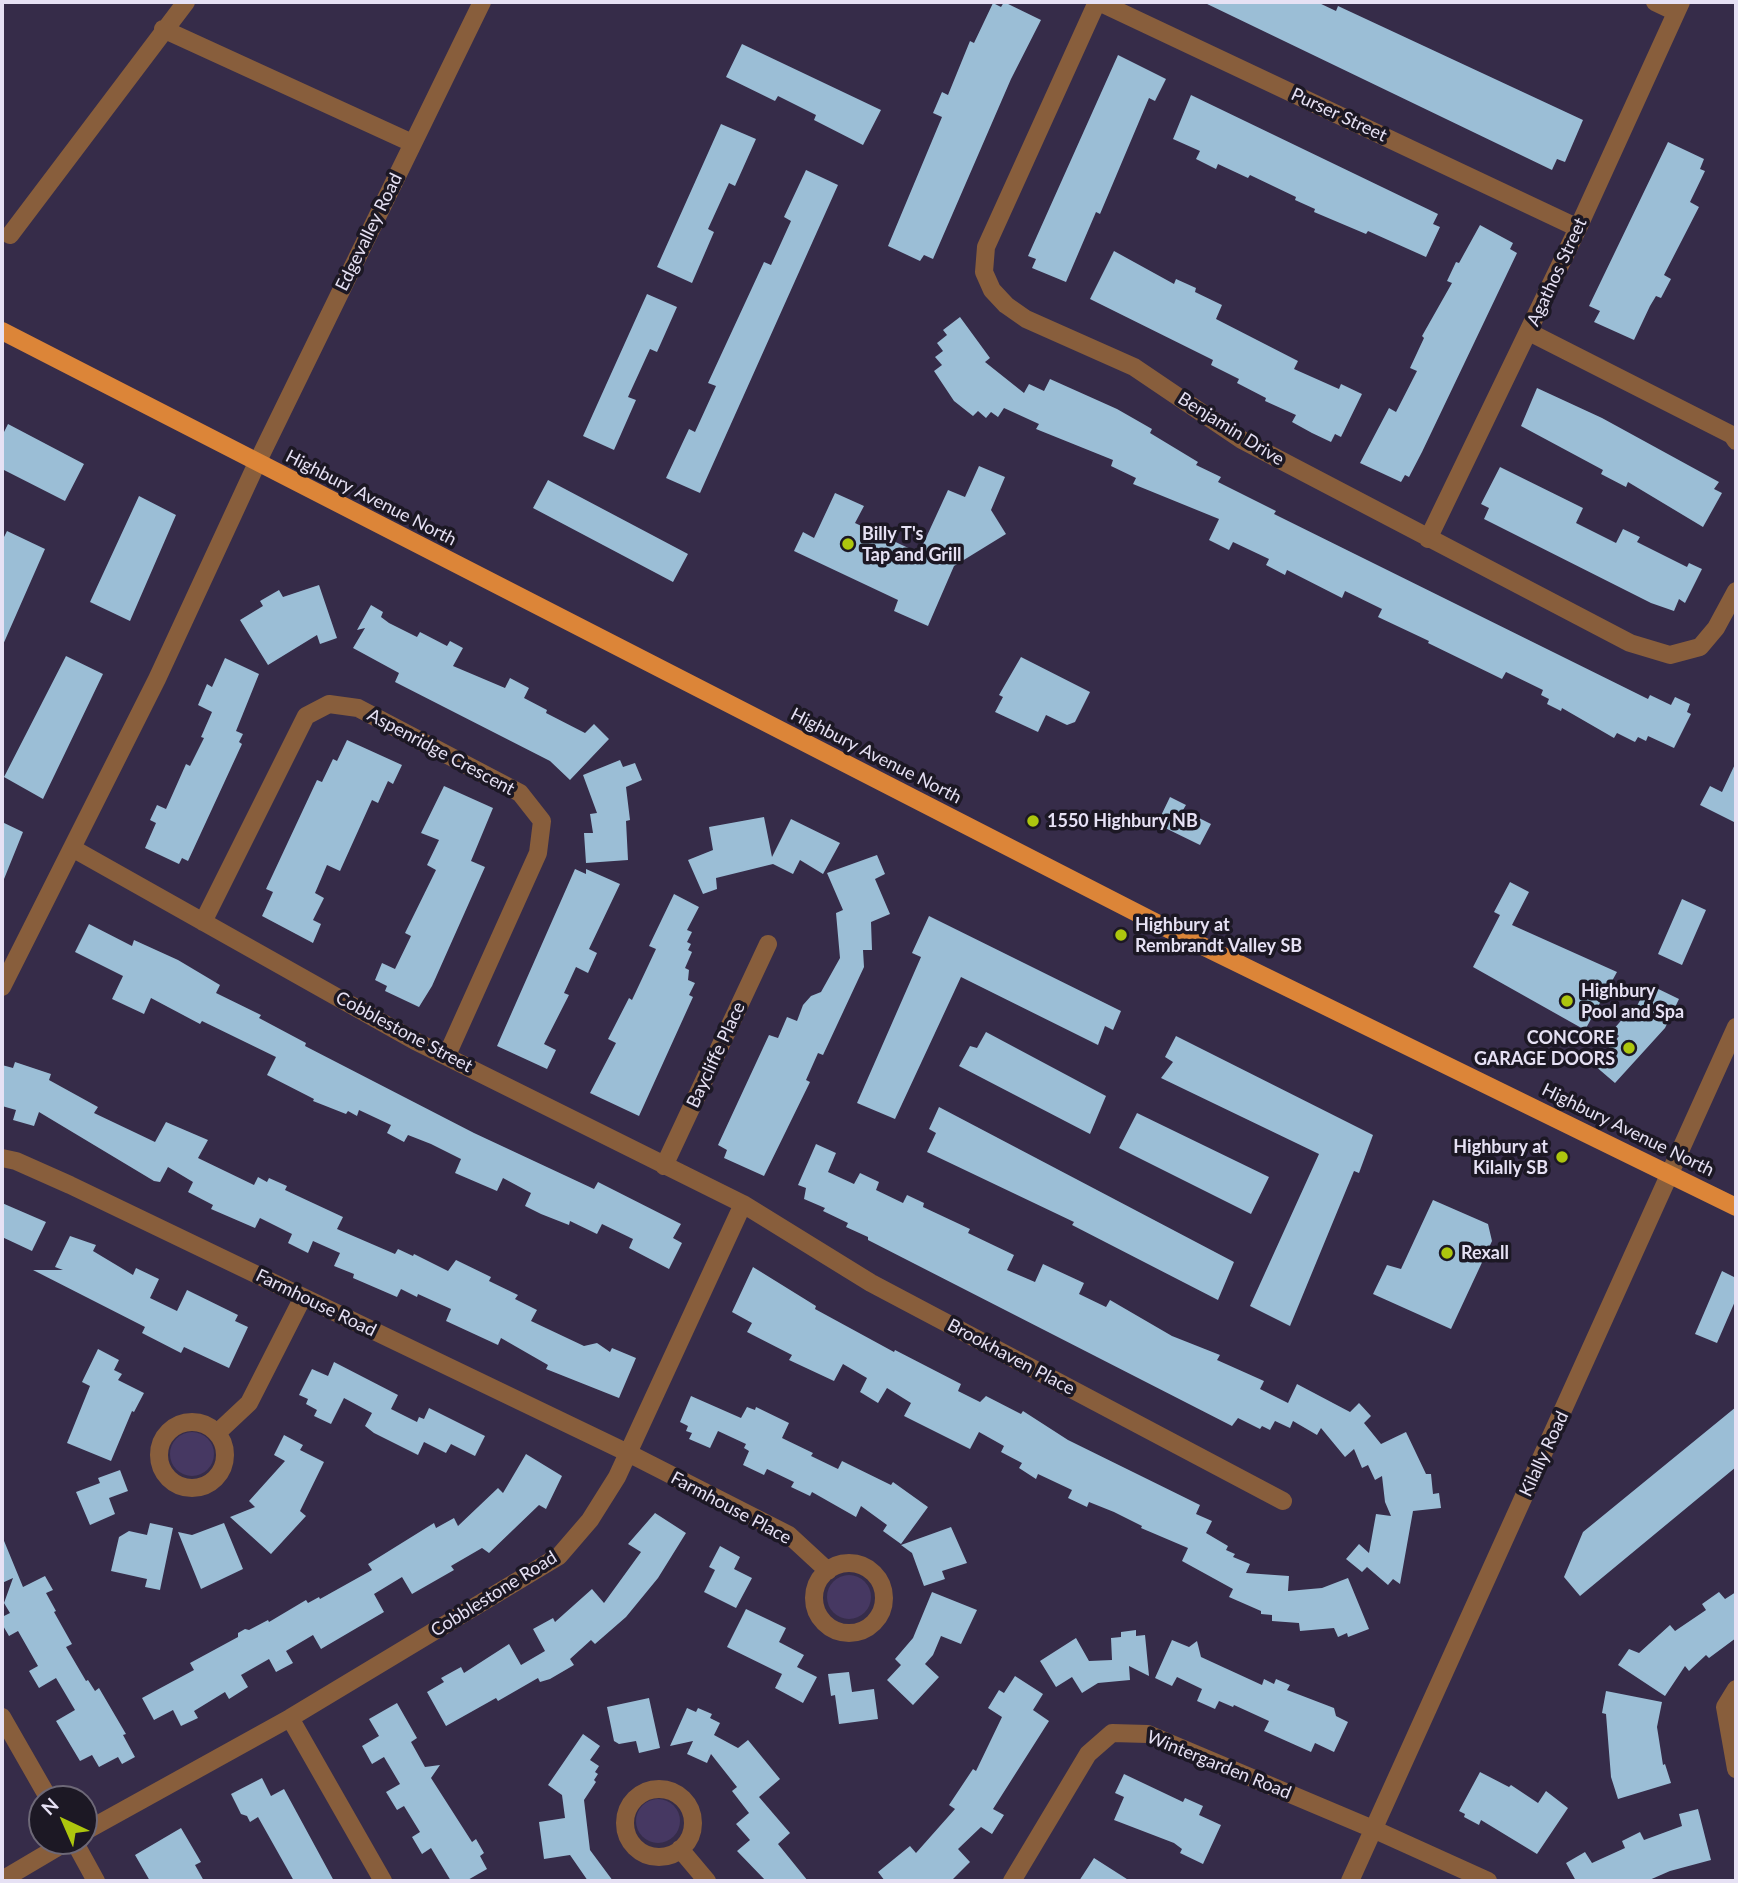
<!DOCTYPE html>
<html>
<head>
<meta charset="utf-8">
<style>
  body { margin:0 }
  #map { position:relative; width:1738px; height:1883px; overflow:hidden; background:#362c49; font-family:Lato,sans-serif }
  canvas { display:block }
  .frame { position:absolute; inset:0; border:4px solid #e6e1f4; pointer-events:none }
  .north { position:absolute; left:28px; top:1785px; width:70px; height:70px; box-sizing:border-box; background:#1c1824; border:2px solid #6d6877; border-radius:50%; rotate:316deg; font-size:19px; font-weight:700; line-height:28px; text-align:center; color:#e6e1f4 }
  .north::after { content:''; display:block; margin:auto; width:24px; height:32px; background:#adc60e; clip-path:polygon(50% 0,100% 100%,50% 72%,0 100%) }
</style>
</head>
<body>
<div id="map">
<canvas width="1738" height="1883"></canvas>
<div class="frame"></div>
<div class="north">N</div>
</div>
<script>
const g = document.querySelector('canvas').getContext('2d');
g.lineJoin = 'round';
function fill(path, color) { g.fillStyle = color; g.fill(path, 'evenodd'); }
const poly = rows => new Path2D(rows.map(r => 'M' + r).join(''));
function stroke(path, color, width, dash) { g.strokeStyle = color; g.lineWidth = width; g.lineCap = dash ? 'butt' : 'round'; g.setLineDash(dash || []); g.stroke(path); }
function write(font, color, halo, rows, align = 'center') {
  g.font = font + ' Lato,sans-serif'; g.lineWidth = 7; g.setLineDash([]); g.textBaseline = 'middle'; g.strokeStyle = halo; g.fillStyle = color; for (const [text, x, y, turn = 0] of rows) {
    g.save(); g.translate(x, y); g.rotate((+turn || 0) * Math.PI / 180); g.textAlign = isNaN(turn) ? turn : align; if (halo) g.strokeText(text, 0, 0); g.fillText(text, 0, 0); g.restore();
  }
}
const green = poly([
  '170 1454a22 22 0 1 1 44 0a22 22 0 1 1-44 0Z',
  '827 1597a22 22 0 1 1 44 0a22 22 0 1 1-44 0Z',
  '636 1821a22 22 0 1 1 44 0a22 22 0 1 1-44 0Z'
]);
const building = poly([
  [1004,2,1041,20,1011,79,933,259,924,255,920,261,888,246,942,117,933,113,942,92,948,95,970,41,974,43,993,3,1001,7],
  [1203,2,1317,2,1336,11,1338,6,1583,120,1565,162,1557,159,1552,170],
  [742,44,881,110,863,145,814,120,816,115,778,96,775,101,726,77],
  [1118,55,1166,79,1155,101,1149,98,1100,214,1096,212,1066,282,1032,268,1036,259,1028,256],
  [1191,95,1438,214,1433,224,1440,227,1426,257,1368,231,1366,234,1314,212,1315,209,1295,200,1296,197,1250,175,1248,178,1218,164,1216,169,1196,159,1200,151,1173,139],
  [721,124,756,139,735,186,729,183,708,229,714,232,692,283,657,267],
  [1668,142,1704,159,1700,169,1705,171,1690,202,1699,207,1664,275,1671,279,1661,298,1656,296,1650,306,1634,340,1594,322,1600,311,1589,306],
  [806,170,838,185,700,493,666,478,689,429,695,432,716,386,708,383,764,262,771,265,791,221,784,217],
  [1480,225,1513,243,1510,249,1517,253,1422,452,1409,477,1405,475,1401,482,1360,463,1389,408,1396,412,1417,371,1410,368,1424,338,1422,336,1452,283,1447,281,1456,262,1459,263],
  [1114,251,1174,284,1176,279,1196,288,1195,292,1222,305,1216,319,1298,361,1294,369,1339,389,1341,384,1362,394,1341,437,1335,434,1331,442,1312,433,1292,422,1296,415,1265,401,1266,398,1237,383,1239,379,1211,365,1213,360,1090,299],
  [647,294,677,307,657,352,650,349,628,397,636,400,614,450,583,436],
  [960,317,990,358,985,362,1024,393,1029,384,1044,391,1050,379,1117,409,1152,429,1150,433,1198,462,1196,465,1221,477,1218,482,1276,511,1274,514,1648,699,1650,695,1671,705,1675,697,1690,704,1687,712,1691,714,1674,748,1648,736,1646,741,1638,737,1635,742,1617,733,1614,738,1562,708,1561,711,1547,704,1549,699,1541,695,1543,690,1506,672,1502,679,1428,643,1429,641,1378,617,1382,609,1345,591,1342,598,1287,570,1285,575,1266,565,1269,559,1233,542,1229,550,1209,540,1219,519,1133,484,1136,478,1111,466,1113,460,1036,429,1039,424,1004,408,998,417,991,412,986,418,978,411,973,416,954,401,934,371,942,365,935,357,943,351,937,343,947,335,943,330],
  [1537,388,1602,418,1719,482,1714,489,1722,493,1703,527,1628,482,1626,487,1601,474,1603,470,1521,426],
  [8,424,84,464,65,501,2,469,2,436],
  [979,466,1005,477,991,510,1006,534,954,566,928,626,894,611,898,600,794,551,803,532,814,538,835,493,864,506,855,523,919,553,948,490,965,497],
  [1500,467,1583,508,1576,523,1616,543,1623,529,1640,537,1637,542,1687,567,1689,563,1702,569,1685,603,1679,599,1674,611,1651,603,1484,519,1489,508,1481,504],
  [548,480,688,554,673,582,533,508],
  [139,496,176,515,130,621,90,602],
  [7,531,45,549,2,647,2,541],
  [319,585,337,638,320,644,317,635,268,665,240,620,263,606,260,601,279,590,283,597],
  [371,605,383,612,381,617,389,623,417,637,420,632,447,646,450,641,463,648,453,666,505,688,510,678,529,688,524,698,547,710,546,713,585,733,594,724,609,739,570,780,550,761,395,682,399,673,353,648,365,628,357,630],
  [66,656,103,674,43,799,4,777],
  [1021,657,1090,692,1075,722,1067,725,1046,715,1038,732,995,712,1003,697,999,695],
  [225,658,259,674,236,731,243,734,239,742,242,744,188,861,182,858,179,864,145,848,156,823,150,820,157,805,166,809,186,764,190,766,204,738,201,737,212,712,198,705,207,684,212,687],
  [347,740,402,765,393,784,388,781,378,803,372,800,340,871,327,865,315,893,324,898,313,920,321,924,313,943,262,916,273,892,266,889,317,780,322,782,333,759,337,761],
  [620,760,623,767,635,763,642,780,626,787,630,820,626,821,628,860,586,863,584,833,593,833,590,814,597,813,583,775],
  [1736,762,1736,823,1700,805,1710,786,1722,792],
  [444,786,493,808,471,861,485,867,432,986,419,1007,385,991,387,986,375,980,382,963,395,969,411,936,405,933,436,870,427,865,439,840,421,833],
  [1170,797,1186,805,1183,810,1211,824,1200,845,1157,824],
  [764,817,772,857,791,819,840,843,823,874,800,860,793,874,773,864,716,878,717,889,703,894,688,860,713,850,709,827],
  [2,822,23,832,2,884],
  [877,855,885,874,875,879,890,914,871,922,872,950,863,950,864,967,823,1055,818,1053,806,1080,810,1082,764,1176,724,1158,727,1150,718,1145,769,1035,778,1038,787,1017,797,1021,803,1005,811,996,821,992,840,958,836,913,843,910,827,873],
  [575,869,586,874,586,869,620,884,589,949,597,953,588,973,576,967,564,993,569,995,544,1044,556,1050,547,1069,497,1046],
  [1510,882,1529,892,1512,925,1617,972,1585,1030,1473,967,1500,915,1494,912],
  [674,894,699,907,687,930,692,932,687,942,691,944,688,950,692,952,685,968,689,970,688,980,695,983,689,995,693,997,639,1116,590,1093,616,1043,608,1039,629,998,632,1000,656,949,649,946],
  [1682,899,1706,910,1682,965,1658,954],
  [929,916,1121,1011,1113,1030,1105,1026,1098,1045,961,977,895,1119,857,1103,921,957,912,953],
  [89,924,132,946,134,940,178,960,220,985,216,993,261,1015,259,1018,306,1043,305,1046,474,1133,594,1189,598,1182,681,1224,673,1238,682,1243,669,1269,629,1248,633,1239,602,1224,597,1234,570,1221,569,1225,541,1214,525,1206,531,1193,503,1178,497,1191,455,1173,461,1159,431,1144,408,1135,404,1142,387,1133,391,1125,359,1110,357,1116,348,1111,346,1114,313,1101,314,1099,267,1075,276,1057,202,1021,200,1024,151,998,144,1014,112,999,123,976,75,952],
  [1648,984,1679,999,1665,1028,1615,1083,1594,1065,1619,1036,1613,1030,1625,1016,1630,1020],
  [986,1032,1106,1096,1090,1134,959,1066,970,1046,977,1048],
  [1176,1036,1373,1135,1359,1173,1354,1171,1290,1326,1250,1306,1319,1154,1161,1078,1173,1062,1165,1057],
  [15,1062,51,1074,49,1080,98,1107,94,1113,155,1142,166,1122,208,1140,198,1158,254,1185,258,1177,267,1182,269,1178,287,1186,285,1190,343,1217,337,1229,395,1254,398,1249,413,1256,414,1254,448,1271,456,1260,491,1277,489,1281,518,1295,515,1299,537,1310,531,1321,584,1346,597,1343,610,1352,612,1348,636,1358,619,1398,546,1369,548,1365,501,1338,498,1345,446,1321,451,1309,418,1294,417,1297,401,1289,397,1297,353,1278,354,1274,334,1266,340,1253,313,1241,308,1253,288,1243,292,1234,260,1218,255,1228,211,1209,213,1205,188,1192,193,1182,168,1167,160,1182,154,1181,39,1112,34,1126,13,1120,16,1110,2,1106,2,1065,13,1068],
  [939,1107,1234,1262,1218,1300,1072,1225,1074,1222,927,1152,936,1133,929,1129],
  [1137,1113,1269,1177,1251,1214,1119,1148],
  [816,1144,836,1153,828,1172,854,1184,860,1173,879,1182,876,1190,903,1203,907,1195,924,1203,923,1207,970,1229,968,1233,1014,1255,1007,1270,1035,1282,1043,1264,1084,1283,1079,1294,1106,1307,1110,1300,1172,1336,1220,1355,1217,1360,1264,1381,1260,1389,1288,1403,1297,1384,1350,1412,1359,1403,1371,1416,1364,1423,1381,1444,1406,1432,1426,1474,1431,1474,1433,1494,1439,1493,1441,1508,1413,1511,1400,1584,1393,1579,1388,1585,1367,1567,1362,1572,1346,1559,1359,1544,1369,1553,1376,1514,1391,1516,1385,1502,1382,1476,1375,1480,1368,1465,1362,1468,1354,1449,1345,1457,1321,1428,1317,1435,1293,1421,1290,1428,1275,1421,1270,1430,1262,1426,1260,1429,1238,1418,1232,1426,868,1240,868,1237,846,1227,848,1223,823,1211,825,1208,804,1199,806,1188,798,1185],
  [1433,1200,1488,1224,1492,1241,1451,1329,1373,1294,1387,1265,1401,1269],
  [2,1203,46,1222,32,1251,2,1237],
  [70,1236,96,1245,93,1251,133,1275,136,1268,159,1279,150,1298,177,1311,187,1290,238,1315,235,1321,248,1327,229,1368,184,1347,181,1353,142,1333,145,1327,33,1270,63,1270,55,1267],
  [753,1267,816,1306,815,1309,894,1352,895,1350,961,1384,958,1391,980,1402,986,1396,1021,1414,1023,1411,1068,1440,1200,1505,1196,1514,1212,1521,1206,1533,1228,1546,1226,1550,1235,1554,1233,1557,1250,1564,1246,1573,1289,1576,1288,1591,1322,1588,1348,1578,1369,1629,1348,1637,1347,1633,1338,1637,1334,1628,1300,1631,1299,1623,1272,1621,1272,1615,1261,1614,1261,1611,1229,1597,1233,1589,1182,1561,1188,1548,1141,1528,1142,1526,1114,1512,1089,1502,1087,1507,1068,1498,1072,1490,1038,1474,1036,1479,1019,1468,1022,1463,1001,1452,1004,1446,979,1432,970,1449,904,1416,911,1403,887,1388,878,1403,860,1392,867,1378,843,1364,834,1381,789,1360,792,1355,747,1332,752,1323,732,1312],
  [1722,1271,1736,1278,1736,1299,1717,1343,1695,1334],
  [98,1349,119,1360,114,1370,122,1374,118,1380,144,1393,134,1412,132,1411,111,1461,67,1443,90,1386,82,1382],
  [334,1362,398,1395,391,1409,417,1422,419,1417,424,1419,429,1408,485,1436,475,1456,451,1444,446,1453,424,1442,418,1455,374,1433,365,1426,372,1413,344,1398,331,1424,314,1416,317,1410,306,1404,308,1399,299,1395,312,1369,328,1376],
  [691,1396,741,1418,747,1407,755,1410,756,1407,789,1423,782,1438,813,1453,811,1456,838,1469,842,1461,891,1485,893,1482,928,1507,901,1544,883,1531,887,1525,861,1506,856,1517,812,1492,810,1496,791,1487,794,1482,767,1469,764,1475,743,1465,749,1451,744,1448,746,1444,718,1431,710,1448,689,1439,692,1433,686,1431,688,1426,680,1422],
  [1736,1407,1736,1467,1580,1596,1564,1577,1583,1532],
  [284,1435,303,1445,300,1450,324,1462,300,1511,306,1516,271,1554,230,1517,255,1507,249,1501,285,1461,274,1455],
  [526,1454,562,1476,546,1509,539,1505,489,1553,482,1548,451,1566,454,1570,412,1594,402,1577,374,1594,384,1612,321,1649,313,1635,286,1651,293,1663,276,1672,269,1659,241,1675,248,1687,229,1699,225,1692,194,1711,198,1718,181,1726,173,1710,154,1720,142,1698,194,1670,190,1663,238,1637,238,1633,245,1629,249,1630,268,1620,269,1622,306,1600,308,1603,319,1597,320,1599,372,1570,368,1564,434,1523,436,1528,454,1518,458,1526,498,1488,503,1493],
  [120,1470,128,1491,109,1498,115,1514,90,1525,76,1492,100,1483,98,1478],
  [655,1513,686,1533,658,1578,626,1617,595,1644,591,1640,570,1659,574,1665,550,1679,540,1682,538,1678,498,1701,496,1698,446,1726,427,1692,444,1682,441,1678,461,1667,464,1673,509,1644,521,1665,545,1651,533,1629,553,1618,555,1622,592,1589,604,1603,641,1552,628,1544],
  [150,1523,173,1528,160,1590,145,1587,147,1579,111,1571,119,1537,129,1531,147,1535],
  [224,1523,243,1569,201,1589,178,1532,192,1535],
  [951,1527,967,1563,942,1571,945,1579,924,1586,912,1553,901,1545],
  [2,1536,23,1587,45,1576,53,1590,46,1593,56,1611,54,1612,72,1644,66,1647,86,1681,88,1680,95,1691,99,1688,126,1734,123,1735,135,1757,122,1764,118,1757,99,1767,92,1755,80,1761,56,1721,75,1710,56,1678,39,1688,29,1671,38,1666,18,1631,9,1636,2,1624,2,1617,10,1613,4,1603,13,1578,2,1583],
  [720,1546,740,1557,734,1569,752,1578,736,1608,704,1592,715,1570,709,1567],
  [932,1592,977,1610,961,1644,941,1636,933,1655,925,1664,939,1677,913,1705,887,1680,901,1665,895,1659,913,1638],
  [1719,1592,1725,1599,1736,1592,1736,1638,1709,1658,1706,1655,1689,1671,1685,1666,1665,1696,1618,1665,1629,1649,1639,1653,1670,1625,1675,1631,1706,1610,1702,1604],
  [746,1609,786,1628,779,1642,804,1655,797,1667,817,1677,803,1703,775,1688,782,1674,727,1647],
  [1136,1630,1136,1636,1145,1635,1149,1676,1129,1666,1130,1680,1098,1683,1082,1693,1072,1677,1056,1687,1040,1661,1076,1638,1089,1661,1112,1660,1111,1638,1121,1637,1121,1632],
  [1172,1640,1189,1647,1197,1641,1201,1657,1262,1685,1264,1679,1274,1684,1276,1679,1290,1685,1287,1690,1334,1708,1336,1716,1348,1722,1334,1752,1315,1743,1311,1752,1264,1731,1269,1721,1234,1705,1233,1707,1219,1701,1215,1709,1197,1701,1202,1689,1177,1677,1172,1686,1155,1678],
  [849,1672,852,1692,874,1689,878,1719,839,1724,835,1695,831,1696,828,1674],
  [1015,1676,1043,1694,1033,1710,1049,1721,993,1809,1004,1815,992,1834,981,1827,958,1849,970,1862,951,1881,885,1881,878,1872,910,1846,916,1853,955,1809,949,1805,973,1769,976,1771,1002,1717,988,1708,999,1690,1004,1693],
  [1606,1691,1662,1702,1657,1727,1663,1765,1665,1764,1671,1783,1618,1799,1611,1777,1606,1714,1602,1713],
  [649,1698,660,1748,639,1753,636,1741,619,1744,614,1741,607,1707],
  [397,1703,417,1738,411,1742,425,1767,440,1765,431,1778,472,1842,476,1839,484,1853,480,1856,487,1869,466,1881,451,1881,431,1848,422,1854,412,1837,420,1832,404,1806,397,1810,386,1792,400,1784,384,1757,372,1764,362,1746,379,1736,369,1719],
  [687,1708,696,1712,698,1708,712,1714,710,1718,720,1723,714,1735,738,1748,748,1740,780,1779,759,1797,790,1833,778,1844,808,1881,766,1881,737,1851,750,1840,736,1824,749,1813,732,1791,737,1787,711,1754,707,1763,687,1754,693,1741,670,1746],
  [583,1734,600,1746,590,1760,599,1766,595,1772,598,1774,594,1780,596,1782,584,1800,590,1850,613,1881,588,1881,570,1855,544,1859,539,1822,565,1818,562,1795,548,1785],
  [1480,1772,1509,1787,1511,1785,1538,1803,1546,1791,1568,1808,1537,1854,1481,1820,1479,1825,1464,1817,1465,1814,1459,1811],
  [1124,1774,1183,1802,1185,1798,1203,1806,1199,1815,1221,1825,1203,1864,1180,1853,1182,1849,1174,1843,1114,1820,1124,1797,1115,1793],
  [262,1778,271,1796,284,1789,334,1881,294,1881,258,1817,250,1822,247,1816,241,1814,231,1794],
  [1698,1809,1711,1860,1670,1871,1647,1881,1576,1881,1566,1863,1585,1852,1592,1863,1625,1848,1622,1841,1640,1832,1644,1840,1682,1826,1679,1814],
  [181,1828,201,1862,195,1865,204,1881,150,1881,135,1855],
  [1094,1858,1130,1881,1079,1881]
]);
const minor = poly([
  [1097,2,986,247,984,272,992,290,1006,305,1026,319,1134,367,1242,440,1630,643,1670,655,1700,647,1716,628,1736,591],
  [1099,2,1578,228],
  [1655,2,1676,12],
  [163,29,412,143],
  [10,235,186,2],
  [1529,332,1732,435,1736,441],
  [1428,539,1578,228,1681,2],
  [72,848,415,1041,743,1204,871,1283,1283,1501],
  [203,922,306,716,329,704,358,708,520,793,542,821,538,853,447,1055],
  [2,987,157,679,257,463,482,2],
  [2,1158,16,1161,70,1185,628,1453,789,1535,828,1571],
  [664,1166,768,944],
  '159 1455a33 33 0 1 1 66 0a33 33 0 1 1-66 0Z',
  [217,1433,249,1403,303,1297],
  '814 1598a35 35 0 1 1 70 0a35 35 0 1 1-70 0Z',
  [1736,1689,1725,1707,1736,1769],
  [2,1717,49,1799],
  [290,1718,383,1881],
  '625 1823a34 34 0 1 1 68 0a34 34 0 1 1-68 0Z',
  [84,1832,290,1718,559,1556,590,1520,617,1477,743,1204],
  [74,1841,96,1881],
  [680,1849,707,1881],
  [2,1880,68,1841],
  [1012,1881,1088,1754,1112,1733,1148,1734,1373,1829,1488,1881],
  [1350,1881,1736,1027]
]);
const major = poly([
  [2,331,1180,935,1736,1207]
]);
const markers = [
  [848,544,7,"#adc60e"],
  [1033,821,7,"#adc60e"],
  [1121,935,7,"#adc60e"],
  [1567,1001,7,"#adc60e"],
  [1629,1048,7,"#adc60e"],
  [1562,1157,7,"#adc60e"],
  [1447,1253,7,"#adc60e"]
];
const streetNames = [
  ["Purser Street",1339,115,25],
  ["Edgevalley Road",369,232,-64],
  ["Agathos Street",1557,272,-65],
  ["Benjamin Drive",1231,429,32],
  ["Highbury Avenue North",371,498,27],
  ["Aspenridge Crescent",441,752,28],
  ["Highbury Avenue North",876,756,27],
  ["Cobblestone Street",404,1032,28],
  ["Baycliffe Place",716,1055,-65],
  ["Highbury Avenue North",1628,1130,26],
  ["Farmhouse Road",316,1303,26],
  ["Brookhaven Place",1011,1357,28],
  ["Kilally Road",1544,1454,-65],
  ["Farmhouse Place",731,1508,28],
  ["Cobblestone Road",494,1594,-32],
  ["Wintergarden Road",1219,1765,22]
];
const poiNames = [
  ["Billy T's",862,534],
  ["Tap and Grill",862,555],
  ["1550 Highbury NB",1047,821],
  ["Highbury at",1135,925],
  ["Rembrandt Valley SB",1135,946],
  ["Highbury",1581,991],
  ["Pool and Spa",1581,1012],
  ["CONCORE",1615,1038,"right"],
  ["GARAGE DOORS",1615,1059,"right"],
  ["Highbury at",1548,1147,"right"],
  ["Kilally SB",1548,1168,"right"],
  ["Rexall",1461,1253]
];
fill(green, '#463862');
fill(building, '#9bbed6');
stroke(minor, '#885e3c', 18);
stroke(major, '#dc8538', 18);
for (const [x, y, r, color] of markers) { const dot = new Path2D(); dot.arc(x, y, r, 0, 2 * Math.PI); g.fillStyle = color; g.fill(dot); stroke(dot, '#1c1824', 2.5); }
write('18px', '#e6e1f4', '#1c1824', streetNames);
write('bold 18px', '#e6e1f4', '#1c1824', poiNames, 'left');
</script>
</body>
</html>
